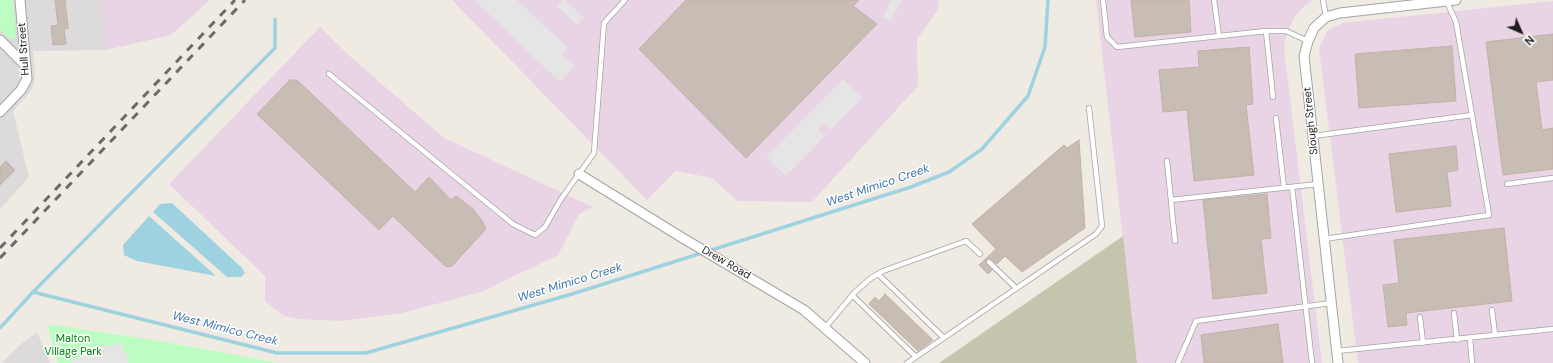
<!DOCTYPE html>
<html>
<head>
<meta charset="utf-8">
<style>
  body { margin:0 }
  #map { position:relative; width:1553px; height:363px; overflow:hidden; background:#efebe2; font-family:"DM Sans",sans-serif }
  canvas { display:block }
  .north { position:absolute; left:1501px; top:12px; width:40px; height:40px; -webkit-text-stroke:3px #fff; paint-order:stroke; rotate:135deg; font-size:11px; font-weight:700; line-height:16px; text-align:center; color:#1d1d1d }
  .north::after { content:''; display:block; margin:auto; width:14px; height:18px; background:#1d1d1d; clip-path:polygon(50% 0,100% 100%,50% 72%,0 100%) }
</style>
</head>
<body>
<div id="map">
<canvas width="1553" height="363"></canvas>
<div class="north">N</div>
</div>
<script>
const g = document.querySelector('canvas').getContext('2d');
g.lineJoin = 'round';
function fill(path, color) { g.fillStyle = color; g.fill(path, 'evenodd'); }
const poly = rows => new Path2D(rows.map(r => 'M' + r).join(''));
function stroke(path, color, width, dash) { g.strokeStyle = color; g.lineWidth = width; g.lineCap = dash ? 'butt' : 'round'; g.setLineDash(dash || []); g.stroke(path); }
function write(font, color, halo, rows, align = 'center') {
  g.font = font + ' "DM Sans",sans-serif'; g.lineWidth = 3; g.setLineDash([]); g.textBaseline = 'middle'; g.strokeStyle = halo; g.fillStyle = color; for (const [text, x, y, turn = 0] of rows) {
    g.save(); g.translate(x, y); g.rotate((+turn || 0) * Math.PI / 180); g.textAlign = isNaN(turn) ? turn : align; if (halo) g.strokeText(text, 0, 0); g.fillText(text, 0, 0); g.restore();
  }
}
const residential = poly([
  [0,0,101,0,106,50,33,51,35,76,33,86,30,92,13,111,29,177,0,209],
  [37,332,50,363,2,363,20,345]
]);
const industrial = poly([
  [101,0,210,0,171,35,106,50],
  [452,0,939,0,937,11,917,39,918,86,812,202,737,201,712,178,675,171,647,200],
  [1096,0,1313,0,1304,6,1294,18,1287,32,1284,48,1322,363,1137,363],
  [1553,1,1553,363,1358,363,1319,49,1327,31,1342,23],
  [320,27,353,59,444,138,593,207,579,214,558,255,481,292,402,313,341,321,300,319,284,316,265,301,265,276,169,184]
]);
const construction = poly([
  [1123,236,1137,363,939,363,1113,243]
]);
const park = poly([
  [0,0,13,0,16,36,13,39,9,38,0,30],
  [47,324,154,340,278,363,58,363]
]);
const parking = poly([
  [474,0,517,0,568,48,562,54,575,66,560,82],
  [562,0,565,0,584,18,577,25,557,6],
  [891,0,902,0,891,21,883,17],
  [843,79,862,98,831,130,824,123,818,129,825,136,786,176,766,157],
  [123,344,123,352,126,352,128,363,72,363,72,359,81,357,79,348]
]);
const water = poly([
  [172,203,242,268,245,273,241,277,227,277,153,212,160,204],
  [149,216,216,276,137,261,124,255,123,245]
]);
const stream = poly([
  [33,292,277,353,366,353,572,294,911,187,949,172,982,149,1028,96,1045,47,1048,0],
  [0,328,33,292,275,48,275,19]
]);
const building = poly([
  [55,0,65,0,68,28,64,29,66,44,53,45,51,26,58,25,55,0],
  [686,0,859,0,853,6,877,24,746,158,639,49,686,0],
  [1131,0,1189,0,1191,32,1135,37,1131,0],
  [1553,34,1553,80,1536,82,1542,130,1553,128,1553,169,1503,175,1486,42,1553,34],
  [1452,46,1456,101,1359,108,1355,54,1452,46],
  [1249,47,1253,104,1246,105,1254,175,1194,181,1187,110,1163,112,1159,70,1199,67,1198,51,1249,47],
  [290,80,297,80,415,192,429,177,451,200,456,196,473,209,483,222,486,229,451,267,445,266,393,216,379,230,257,114,290,80],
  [1079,140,1085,228,1022,272,1005,256,997,264,991,259,988,259,986,263,992,270,988,274,979,265,996,249,972,224,1064,145,1067,148,1079,140],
  [1456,146,1458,170,1447,172,1451,206,1396,212,1389,154,1456,146],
  [6,161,15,170,0,185,0,167,6,161],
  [1267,194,1271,238,1261,239,1267,293,1213,299,1203,200,1267,194],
  [1504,228,1512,301,1406,313,1407,325,1388,327,1383,285,1399,283,1394,240,1504,228],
  [885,294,933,340,918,351,869,304,875,297,879,301,885,294],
  [1278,324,1283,363,1204,363,1201,335,1278,324]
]);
const service = poly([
  [1103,0,1107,37,1117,47,1266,31,1286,31,1308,41],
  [1214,0,1219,35],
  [1323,0,1326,17],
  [1446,0,1456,22,1472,115],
  [1266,31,1273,97],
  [329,74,513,224,535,235,545,227,561,199,594,153,604,23,625,0],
  [1276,118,1284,188],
  [1313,136,1472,115,1489,215,1324,239],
  [1167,161,1175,241],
  [1507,184,1553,178],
  [1292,187,1312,363],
  [1171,200,1318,184],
  [989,262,1016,288],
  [878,274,944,338],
  [852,295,916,357],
  [1492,310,1495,335],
  [1454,313,1457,340],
  [1420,317,1423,343],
  [825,328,855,292,871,278,883,271,966,241,980,254],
  [1470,338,1472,363],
  [1337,351,1553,329],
  [907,363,1096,234,1102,226,1089,108],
  [1178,363,1196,321,1331,303]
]);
const minor = poly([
  [0,40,26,66],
  [0,112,21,90,27,79,20,0],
  [579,174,681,237,804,310,865,363],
  [1338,363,1304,56,1308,41,1314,28,1326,17,1340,13,1456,0]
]);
const rail = poly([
  [0,248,235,0],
  [0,258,245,0]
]);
const streetNames = [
  ["Hull Street",24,49,-94],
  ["Slough Street",1311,121,-96],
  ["Drew Road",726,263,30]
];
const parkNames = [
  ["Malton",73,339],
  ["Village Park",73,352]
];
const waterNames = [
  ["West Mimico Creek",878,186,-19],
  ["West Mimico Creek",570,283,-17],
  ["West Mimico Creek",225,329,14]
];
fill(residential, '#dcdada');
fill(industrial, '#e9d4e5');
fill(construction, '#c5c5ad');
fill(park, '#bcfdc1');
fill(parking, '#e5e5e5');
fill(water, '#9fd2e1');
stroke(stream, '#9fd2e1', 3.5);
fill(building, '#c8bdb5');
stroke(building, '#c2b1a4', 1);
stroke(service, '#a4a4a4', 6);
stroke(minor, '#a4a4a4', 11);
stroke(service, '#fff', 4.5);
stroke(minor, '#fff', 9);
stroke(rail, '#6b6b6b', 3, [8, 8]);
write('11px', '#1d1d1d', '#fff', streetNames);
write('11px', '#03840e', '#fff', parkNames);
write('italic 12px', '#4077ac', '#fff', waterNames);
</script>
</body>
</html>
